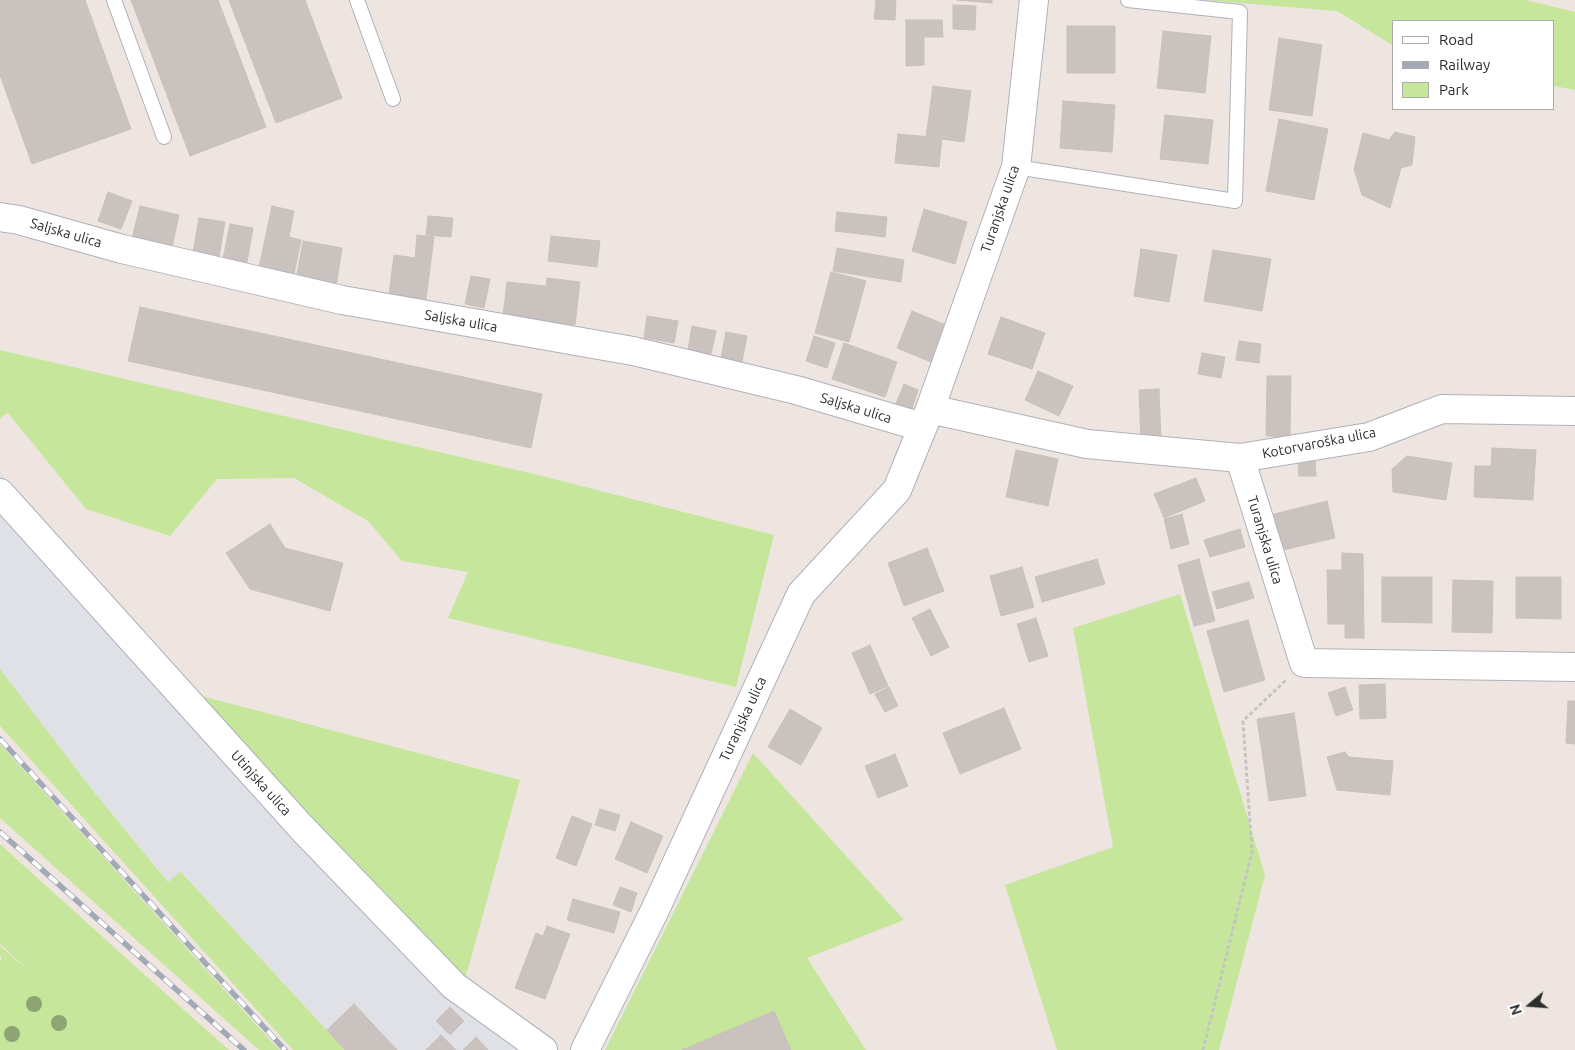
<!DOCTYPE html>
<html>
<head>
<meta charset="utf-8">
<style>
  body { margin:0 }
  #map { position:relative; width:1575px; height:1050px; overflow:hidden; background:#efe5e0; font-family:Ubuntu,sans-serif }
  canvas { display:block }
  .legend { position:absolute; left:1392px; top:20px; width:162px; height:90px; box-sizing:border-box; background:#fff; border:1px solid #ababab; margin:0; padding:6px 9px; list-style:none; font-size:15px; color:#2d2d2d }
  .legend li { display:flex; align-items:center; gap:10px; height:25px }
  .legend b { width:25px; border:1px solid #ababab }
  .north { position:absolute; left:1505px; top:980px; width:50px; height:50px; -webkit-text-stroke:4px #fff; paint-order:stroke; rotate:252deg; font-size:14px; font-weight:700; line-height:20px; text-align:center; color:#2d2d2d }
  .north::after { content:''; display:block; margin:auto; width:18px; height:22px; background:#2d2d2d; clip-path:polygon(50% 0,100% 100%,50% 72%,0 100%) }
</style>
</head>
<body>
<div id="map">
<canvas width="1575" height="1050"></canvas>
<ul class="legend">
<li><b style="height:6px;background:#fff"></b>Road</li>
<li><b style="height:6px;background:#a2aab8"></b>Railway</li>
<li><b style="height:14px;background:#c6e69b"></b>Park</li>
</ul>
<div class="north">N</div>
</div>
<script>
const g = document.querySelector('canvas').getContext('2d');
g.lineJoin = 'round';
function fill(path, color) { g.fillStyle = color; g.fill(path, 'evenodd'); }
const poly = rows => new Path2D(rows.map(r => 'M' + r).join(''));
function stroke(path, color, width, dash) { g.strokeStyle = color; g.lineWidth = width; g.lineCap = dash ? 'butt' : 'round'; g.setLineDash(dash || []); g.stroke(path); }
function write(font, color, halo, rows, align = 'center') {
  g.font = font + ' Ubuntu,sans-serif'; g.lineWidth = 5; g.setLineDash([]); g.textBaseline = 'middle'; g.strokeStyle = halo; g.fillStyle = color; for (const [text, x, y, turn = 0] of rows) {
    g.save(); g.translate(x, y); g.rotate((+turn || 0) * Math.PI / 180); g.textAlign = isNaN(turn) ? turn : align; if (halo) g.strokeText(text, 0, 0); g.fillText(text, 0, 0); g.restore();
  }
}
const industrial = poly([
  [0,472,142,629,320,835,463,987,552,1050,345,1050,182,872,169,882,94,792,0,669]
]);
const green = poly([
  [1204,0,1526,0,1575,12,1575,90,1554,86,1554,21,1394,21,1394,46,1337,11],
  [0,350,538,475,774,535,736,687,448,618,468,572,402,561,368,521,294,478,217,479,170,536,86,509,8,413,0,418],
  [1180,594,1265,875,1219,1050,1057,1050,1005,885,1113,847,1073,628],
  [0,669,94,792,168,882,181,872,345,1050,293,1050,0,726],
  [202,696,520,780,463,987,320,835],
  [0,744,272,1042,280,1050,259,1050,0,818],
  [753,753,904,920,807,958,866,1050,605,1050],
  [0,844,136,967,229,1050,0,1050,0,961,2,958,0,956,0,946,37,978,0,944]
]);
const building = poly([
  [0,0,85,0,131,129,32,164,0,75,0,0],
  [131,0,218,0,266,127,190,156,131,0],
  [229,0,305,0,342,98,276,123,229,0],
  [876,0,896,0,895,20,874,19,876,0],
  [957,0,992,0,992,3,957,0],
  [953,5,976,6,975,30,953,29,953,5],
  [906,20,942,20,943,37,924,37,924,65,906,66,906,20],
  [1067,26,1115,26,1115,73,1067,73,1067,26],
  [1163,31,1211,36,1205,93,1157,88,1163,31],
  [1279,38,1322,45,1312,116,1269,110,1279,38],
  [933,86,971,91,964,142,926,137,933,86],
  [1063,101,1115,105,1112,152,1060,148,1063,101],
  [1165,115,1213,120,1208,164,1160,159,1165,115],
  [1279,119,1328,129,1314,200,1266,191,1279,119],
  [1395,132,1415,137,1412,165,1401,168,1390,208,1362,195,1354,169,1363,133,1389,140,1395,132],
  [898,134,942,138,939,167,895,163,898,134],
  [108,192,132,201,121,229,98,221,108,192],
  [140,206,179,215,170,257,130,247,140,206],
  [272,206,294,211,289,237,301,240,293,279,258,272,272,206],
  [924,209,967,222,955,264,912,251,924,209],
  [837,212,887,217,885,237,835,231,837,212],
  [428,216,453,218,451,237,426,235,428,216],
  [199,218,225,222,217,269,191,264,199,218],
  [230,224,253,228,246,268,222,264,230,224],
  [417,235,434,237,425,307,388,303,394,255,415,258,417,235],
  [551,236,600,241,597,267,548,261,551,236],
  [303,241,342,248,336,287,296,280,303,241],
  [837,248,904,260,901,282,833,271,837,248],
  [1141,249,1177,255,1169,302,1134,296,1141,249],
  [1213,250,1271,259,1262,311,1204,301,1213,250],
  [831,272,866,281,849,342,815,333,831,272],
  [471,276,490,279,484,308,465,304,471,276],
  [547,278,580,282,575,325,542,320,547,278],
  [507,282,545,286,542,320,503,316,507,282],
  [140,307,542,394,531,448,128,361,140,307],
  [912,311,946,325,931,362,897,348,912,311],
  [647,316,678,321,674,343,644,338,647,316],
  [1001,317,1045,333,1032,369,988,354,1001,317],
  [692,326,716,331,711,354,688,350,692,326],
  [726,332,747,336,742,362,721,358,726,332],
  [814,336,835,343,827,368,806,361,814,336],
  [1239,341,1261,344,1259,363,1236,360,1239,341],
  [844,343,897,362,885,397,832,379,844,343],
  [1202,353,1225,357,1221,378,1198,374,1202,353],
  [1038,371,1073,386,1059,416,1025,400,1038,371],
  [1267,376,1291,376,1290,437,1266,436,1267,376],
  [904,384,918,390,911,412,895,406,904,384],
  [1159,389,1161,441,1141,442,1139,390,1159,389],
  [1492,448,1536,450,1533,500,1474,497,1475,466,1491,466,1492,448],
  [1016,450,1058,459,1048,506,1006,497,1016,450],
  [1407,456,1452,463,1446,500,1393,492,1392,469,1407,456],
  [1315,460,1316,476,1299,476,1298,461,1315,460],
  [1196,478,1205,501,1164,518,1154,494,1196,478],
  [1327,501,1335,538,1283,550,1274,514,1327,501],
  [1182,514,1189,544,1171,549,1164,519,1182,514],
  [270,524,285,548,343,563,330,611,250,589,226,553,270,524],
  [1240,529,1245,547,1210,557,1204,540,1240,529],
  [927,548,944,591,904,606,888,563,927,548],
  [1342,553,1363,554,1364,638,1345,638,1345,624,1328,624,1327,570,1342,570,1342,553],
  [1097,559,1105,584,1042,602,1035,577,1097,559],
  [1199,559,1215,621,1194,626,1178,565,1199,559],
  [1022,567,1034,607,1001,616,990,576,1022,567],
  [1382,577,1432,577,1432,623,1382,622,1382,577],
  [1516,577,1561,577,1561,619,1516,618,1516,577],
  [1453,580,1493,581,1492,633,1452,632,1453,580],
  [1249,582,1254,598,1217,609,1212,592,1249,582],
  [930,609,949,647,931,656,912,618,930,609],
  [1036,618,1048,656,1029,662,1017,624,1036,618],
  [1248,620,1265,680,1224,692,1207,631,1248,620],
  [870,645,888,686,870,694,852,653,870,645],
  [1385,684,1386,718,1360,719,1359,685,1385,684],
  [889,687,898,706,885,712,875,694,889,687],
  [1345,687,1353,710,1336,716,1328,693,1345,687],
  [1568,701,1575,701,1575,744,1566,743,1568,701],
  [1004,708,1021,749,960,774,943,733,1004,708],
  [790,709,822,728,801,765,768,747,790,709],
  [1294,713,1301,760,1264,765,1257,719,1294,713],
  [1345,752,1349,757,1393,761,1390,795,1337,790,1327,757,1345,752],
  [895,754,908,786,878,798,865,766,895,754],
  [1301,760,1306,796,1269,801,1264,765,1301,760],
  [600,809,620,815,615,831,595,825,600,809],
  [572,816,592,824,576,866,556,858,572,816],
  [631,822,663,836,647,873,615,859,631,822],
  [620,887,637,893,631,912,613,905,620,887],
  [573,899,620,912,614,933,567,920,573,899],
  [547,926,570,934,545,999,515,988,536,933,543,936,547,926],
  [354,1004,397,1050,345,1050,327,1030,354,1004],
  [450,1007,464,1021,450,1035,436,1021,450,1007],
  [774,1011,791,1050,682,1050,774,1011],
  [441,1035,456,1050,426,1050,441,1035],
  [476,1037,488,1050,463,1050,476,1037]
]);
const path = poly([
  [1203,1050,1252,852,1243,721,1286,680]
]);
const lane = poly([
  [114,0,164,137],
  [357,0,393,99],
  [1016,167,1235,201,1240,12,1128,0]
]);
const street = poly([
  [0,217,19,220,122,249,342,300,633,351,796,390,922,427],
  [930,409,1087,444,1240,458,1304,663,1575,667],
  [1240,458,1369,437,1442,409,1575,411],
  [0,493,301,827,454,986,543,1050],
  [585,1050,654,912,801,594,897,490,930,409,1016,167,1034,0]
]);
const rail = poly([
  [0,739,285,1050],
  [0,832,244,1050]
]);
const trees = [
  [34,1004],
  [59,1023],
  [12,1034]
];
const streetNames = [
  ["Turanjska ulica",1000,209,-71],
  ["Saljska ulica",66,233,16],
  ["Saljska ulica",461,321,10],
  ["Saljska ulica",856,408,17],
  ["Kotorvaroška ulica",1319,443,-11],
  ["Turanjska ulica",1265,540,73],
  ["Turanjska ulica",743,719,-65],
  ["Utinjska ulica",261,783,48]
];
fill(industrial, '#e0e0e7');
fill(green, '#c6e69b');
fill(building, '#cac2bf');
stroke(building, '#cbc0b9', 1);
stroke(lane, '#adb2ba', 16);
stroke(street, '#adb2ba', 30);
stroke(path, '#c4c4c4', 3, [4, 2.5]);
stroke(lane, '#fff', 14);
stroke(street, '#fff', 28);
stroke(rail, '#a2aab8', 5.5);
stroke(rail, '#fff', 4, [11]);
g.fillStyle = '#8ea473';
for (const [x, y] of trees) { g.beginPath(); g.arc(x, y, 8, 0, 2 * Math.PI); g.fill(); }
write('14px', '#2d2d2d', '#fff', streetNames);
</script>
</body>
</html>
